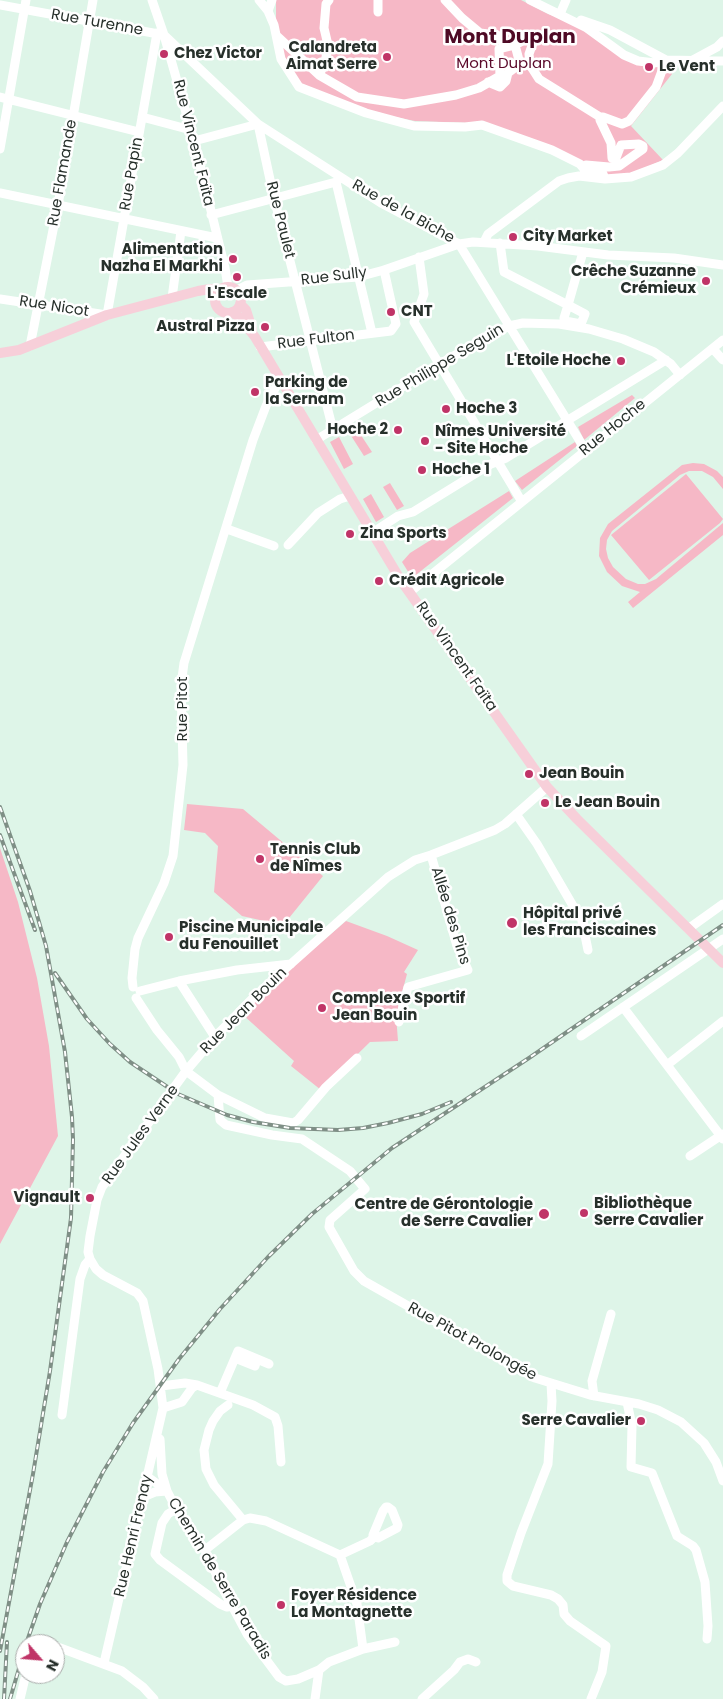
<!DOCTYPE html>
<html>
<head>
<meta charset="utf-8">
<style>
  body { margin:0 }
  #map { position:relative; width:723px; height:1699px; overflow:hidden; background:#def5e8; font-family:Poppins,sans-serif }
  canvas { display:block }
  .north { position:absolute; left:15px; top:1634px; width:50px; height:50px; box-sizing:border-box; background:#fff; border:1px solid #a9acaa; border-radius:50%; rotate:117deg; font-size:14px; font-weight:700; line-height:20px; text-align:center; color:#27302b }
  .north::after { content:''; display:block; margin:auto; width:18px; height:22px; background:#c03467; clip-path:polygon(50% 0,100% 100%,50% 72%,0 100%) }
</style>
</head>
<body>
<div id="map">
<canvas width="723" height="1699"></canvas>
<div class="north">N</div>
</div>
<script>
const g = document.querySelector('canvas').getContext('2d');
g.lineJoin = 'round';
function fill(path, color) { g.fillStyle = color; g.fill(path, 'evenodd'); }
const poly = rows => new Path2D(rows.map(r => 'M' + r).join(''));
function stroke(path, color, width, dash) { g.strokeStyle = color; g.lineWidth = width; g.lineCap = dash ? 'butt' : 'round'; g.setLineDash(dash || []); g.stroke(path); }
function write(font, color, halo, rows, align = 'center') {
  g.font = font + ' Poppins,sans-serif'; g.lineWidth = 5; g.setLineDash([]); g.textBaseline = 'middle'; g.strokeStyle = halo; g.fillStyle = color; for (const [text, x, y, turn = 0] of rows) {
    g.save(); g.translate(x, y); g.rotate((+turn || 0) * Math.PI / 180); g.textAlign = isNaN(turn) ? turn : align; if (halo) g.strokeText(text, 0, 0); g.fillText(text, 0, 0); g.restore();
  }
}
const green = poly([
  [276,0,521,0,548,14,571,22,618,55,658,66,674,64,671,69,672,74,631,126,663,160,633,173,610,175,586,167,472,123,415,121,370,112,300,83,284,59,276,22],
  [632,395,635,398,584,440,578,427],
  [355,426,372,452,364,456,348,431],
  [339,437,353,464,344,469,330,442],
  [575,442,577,446,522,490,515,481],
  [693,463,704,464,717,471,723,477,723,489,713,477,702,471,689,471,680,475,612,531,607,540,606,549,608,558,613,567,626,579,638,584,645,584,656,579,723,523,723,535,633,608,628,602,640,592,622,586,607,572,599,556,600,538,608,524,677,469,682,465],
  [686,474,723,519,720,523,649,580,611,535],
  [390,483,404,506,397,510,383,487],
  [509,491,513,498,412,578,402,562,410,553],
  [371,494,384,517,376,522,363,499],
  [187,804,243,809,323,876,285,923,282,925,242,916,214,892,218,846,205,833,184,830],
  [0,848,18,902,37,978,49,1046,58,1136,0,1244],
  [346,921,387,936,418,950,404,972,407,974,396,1015,398,1041,370,1042,321,1090,291,1066,294,1061,242,1014,251,1003]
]);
const minor = poly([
  [152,0,164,35,194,141,225,268,228,287],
  [259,0,268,11,274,25,281,59,299,87,366,113,414,126,465,127,482,125,552,150,580,164,585,170,603,174,605,179],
  [445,0,462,18,480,33,497,35,506,47],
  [530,0,587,28,624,55,638,61,655,63,666,60,723,61],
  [0,5,164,35,258,124,381,203,459,244,586,451],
  [268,11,272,0],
  [378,12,378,0],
  [560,14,566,0],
  [581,20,610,30,666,60],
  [277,36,319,75,325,63,328,45,324,28,326,4,329,0],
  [534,40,529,54,530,65,539,79,600,117],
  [693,60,717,47,723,41],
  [319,75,357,97,404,104,456,95,479,88,500,76,499,49,515,45,524,40,534,40,553,37],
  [488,82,500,87,506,81,508,73,520,64,515,45],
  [0,97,139,132],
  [142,117,191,130],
  [194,141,258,124,274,198,333,430],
  [0,149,26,0],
  [586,165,609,167,619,166,643,149,643,146,639,144,621,145,616,158,612,158,611,143,600,120,600,117,603,117,622,124,629,121,656,87,666,60],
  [336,182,372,333],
  [0,193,217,238],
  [211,215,336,182,339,179],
  [484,242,488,234,559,181,568,178,579,176,605,179,631,177,663,165,678,153,723,106],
  [500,243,504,272,568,305,583,252],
  [419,257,424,294,414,322,522,502],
  [237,290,247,285,358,277,384,270,459,244,473,242,538,246,608,255,674,258,723,265],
  [172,298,181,231],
  [0,299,107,315,157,33],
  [568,305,585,314,581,324,565,321,564,318,568,305],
  [30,346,58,205,93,0],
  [260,347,391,331,396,324,384,270],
  [713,349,723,360],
  [316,440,448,359,509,326,523,323,559,324,589,329,623,339,654,352,671,364,680,375],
  [227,529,274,546],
  [372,533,398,516,413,512,491,464,506,458,666,360],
  [288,545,318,513,340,499,350,496],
  [410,592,723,340],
  [516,814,537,844,576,911,581,916,588,950],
  [688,929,723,904],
  [179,981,215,1037],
  [133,987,132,978,135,949,138,938,164,883,173,856,183,765,181,685,184,663,253,440,266,406,280,379],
  [140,991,179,981,237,970,291,964],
  [136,998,157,1030,179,1057,186,1071,218,1095,220,1120,226,1125,272,1135,302,1139,350,1171,365,1189,330,1220,329,1227,354,1271,364,1281,535,1378,590,1395,639,1404,658,1410,681,1422,704,1443,716,1462,723,1481],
  [623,1007,723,1139],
  [399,1022,408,987,468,970,457,946,431,855],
  [581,1036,723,939],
  [667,1065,723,1021],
  [218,1095,265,1118,293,1123,298,1120,326,1087,357,1058],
  [690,1156,723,1134],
  [235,1358,255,1366,257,1359],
  [551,1384,552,1401,548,1464,521,1533,507,1575,507,1581,513,1586,551,1595,558,1599,563,1605,564,1614,570,1621,606,1646,602,1672,591,1699],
  [161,1386,185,1383,197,1385,253,1405,275,1417,278,1426,281,1462],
  [220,1393,238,1351,269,1364],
  [594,1396,592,1381,611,1314],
  [627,1402,632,1426,631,1467,652,1473,677,1536,693,1546,696,1550,705,1582,708,1626,707,1639],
  [228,1405,220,1411,213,1421,209,1430,204,1450,206,1469,214,1485,243,1520],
  [163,1408,182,1402,192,1388,197,1385],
  [62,1415,80,1279,85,1265,90,1259],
  [160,1439,162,1474,167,1491],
  [148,1477,167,1491,176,1508,205,1550,223,1589,247,1634,279,1677,286,1681,298,1679,319,1670,315,1699],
  [143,1497,155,1492,167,1491],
  [176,1509,168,1514,162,1523,155,1554,160,1560,220,1604,227,1607,232,1606],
  [205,1550,243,1520,250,1518,266,1521,340,1555,357,1604,363,1649],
  [340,1555,370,1541,374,1537,378,1538,397,1528,398,1525,392,1510,388,1507,386,1507,383,1511,373,1535,374,1537],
  [38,1644,43,1642,50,1644],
  [55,1646,122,1671,143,1687,154,1699],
  [104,1663,163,1408,158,1369,143,1301,137,1293,103,1275,96,1269,90,1259,88,1252,90,1236,97,1200,102,1187,186,1071,215,1037,255,996,388,877,415,860,431,855,495,830,505,824,547,787],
  [319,1670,329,1662,363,1649,395,1642],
  [20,1699,26,1674],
  [422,1699,454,1670,460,1662,468,1659,476,1662]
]);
const major = poly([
  '215 300a13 13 0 1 1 26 0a13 13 0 1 1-26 0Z',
  [240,304,246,310,252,329],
  [232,312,240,318,255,337,400,579,547,787,577,819,723,963],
  [0,353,19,350,107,315,198,291,210,289,220,290]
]);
const rail = poly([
  [0,807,30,891,46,946,65,1052,72,1117,73,1139,71,1218,50,1371,33,1474,0,1651],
  [0,835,35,930],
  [55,973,87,1019,110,1044,130,1062,178,1094,227,1115,253,1122,290,1128,338,1130,363,1128,388,1123,422,1114,451,1102],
  [26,1644,40,1604,67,1542,103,1472,133,1423,179,1359,220,1309,268,1257,312,1214,392,1148,529,1058,723,925],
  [4,1699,7,1642],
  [10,1699,25,1648]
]);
const markers = [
  [164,54,5,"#c03467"],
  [387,57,5,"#c03467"],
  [649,67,5,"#c03467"],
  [513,237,5,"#c03467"],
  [233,259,5,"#c03467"],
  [237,277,5,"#c03467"],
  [706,281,5,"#c03467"],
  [391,312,5,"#c03467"],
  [265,327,5,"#c03467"],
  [621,361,5,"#c03467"],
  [255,392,5,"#c03467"],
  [446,409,5,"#c03467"],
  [398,430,5,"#c03467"],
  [425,441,5,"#c03467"],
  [422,470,5,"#c03467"],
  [350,534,5,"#c03467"],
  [379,581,5,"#c03467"],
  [529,774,5,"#c03467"],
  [545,803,5,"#c03467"],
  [260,859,5,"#c03467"],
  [512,923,6,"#c03467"],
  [169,937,5,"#c03467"],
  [322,1008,5,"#c03467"],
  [90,1198,5,"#c03467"],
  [584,1213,5,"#c03467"],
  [544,1214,6,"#c03467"],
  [641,1421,5,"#c03467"],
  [281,1605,5,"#c03467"]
];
const streetNames = [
  ["Rue Turenne",97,23,10],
  ["Rue Vincent Faïta",193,143,76],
  ["Rue Flamande",63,173,-80],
  ["Rue Papin",132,174,-80],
  ["Rue de la Biche",403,212,29],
  ["Rue Paulet",280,220,76],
  ["Rue Sully",334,277,-7],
  ["Rue Nicot",54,307,9],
  ["Rue Fulton",316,340,-7],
  ["Rue Philippe Seguin",440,366,-31],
  ["Rue Hoche",613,428,-39],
  ["Rue Vincent Faïta",456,657,55],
  ["Rue Pitot",183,709,-90],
  ["Allée des Pins",450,916,73],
  ["Rue Jean Bouin",244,1011,-45],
  ["Rue Jules Verne",141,1135,-54],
  ["Rue Pitot Prolongée",472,1342,29],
  ["Rue Henri Frenay",134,1536,-77],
  ["Chemin de Serre Paradis",219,1579,59]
];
const poiNames = [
  ["Calandreta",377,48,"right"],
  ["Aimat Serre",377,65,"right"],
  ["Chez Victor",174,54],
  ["Le Vent",659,67],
  ["City Market",523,237],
  ["Alimentation",223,250,"right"],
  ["Nazha El Markhi",223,267,"right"],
  ["Crêche Suzanne",696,272,"right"],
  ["Crémieux",696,289,"right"],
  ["L'Escale",237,294,"center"],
  ["CNT",401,312],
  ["Austral Pizza",255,327,"right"],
  ["L'Etoile Hoche",611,361,"right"],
  ["Parking de",265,383],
  ["la Sernam",265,400],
  ["Hoche 3",456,409],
  ["Hoche 2",388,430,"right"],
  ["Nîmes Université",435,432],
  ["- Site Hoche",435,449],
  ["Hoche 1",432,470],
  ["Zina Sports",360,534],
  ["Crédit Agricole",389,581],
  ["Jean Bouin",539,774],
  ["Le Jean Bouin",555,803],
  ["Tennis Club",270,850],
  ["de Nîmes",270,867],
  ["Hôpital privé",523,914],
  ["les Franciscaines",523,931],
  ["Piscine Municipale",179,928],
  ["du Fenouillet",179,945],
  ["Complexe Sportif",332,999],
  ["Jean Bouin",332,1016],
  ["Vignault",80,1198,"right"],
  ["Bibliothèque",594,1204],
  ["Serre Cavalier",594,1221],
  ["Centre de Gérontologie",533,1205,"right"],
  ["de Serre Cavalier",533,1222,"right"],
  ["Serre Cavalier",631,1421,"right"],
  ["Foyer Résidence",291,1596],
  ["La Montagnette",291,1613]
];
const parkNames = [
  ["Mont Duplan",504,64]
];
const districtNames = [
  ["Mont Duplan",510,38]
];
fill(green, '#f6b8c6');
stroke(minor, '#fff', 9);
stroke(major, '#f7cfd9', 10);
stroke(rail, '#7f8f86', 4);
stroke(rail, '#fff', 2, [5.5]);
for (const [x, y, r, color] of markers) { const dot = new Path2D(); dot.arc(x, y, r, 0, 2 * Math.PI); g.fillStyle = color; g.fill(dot); stroke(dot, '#fff', 2); }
write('15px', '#27302b', '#fff', streetNames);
write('bold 15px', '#27302b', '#fff', poiNames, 'left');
write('15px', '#5a092a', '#fff', parkNames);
write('bold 20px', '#4e0a25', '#fff', districtNames);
</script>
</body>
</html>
